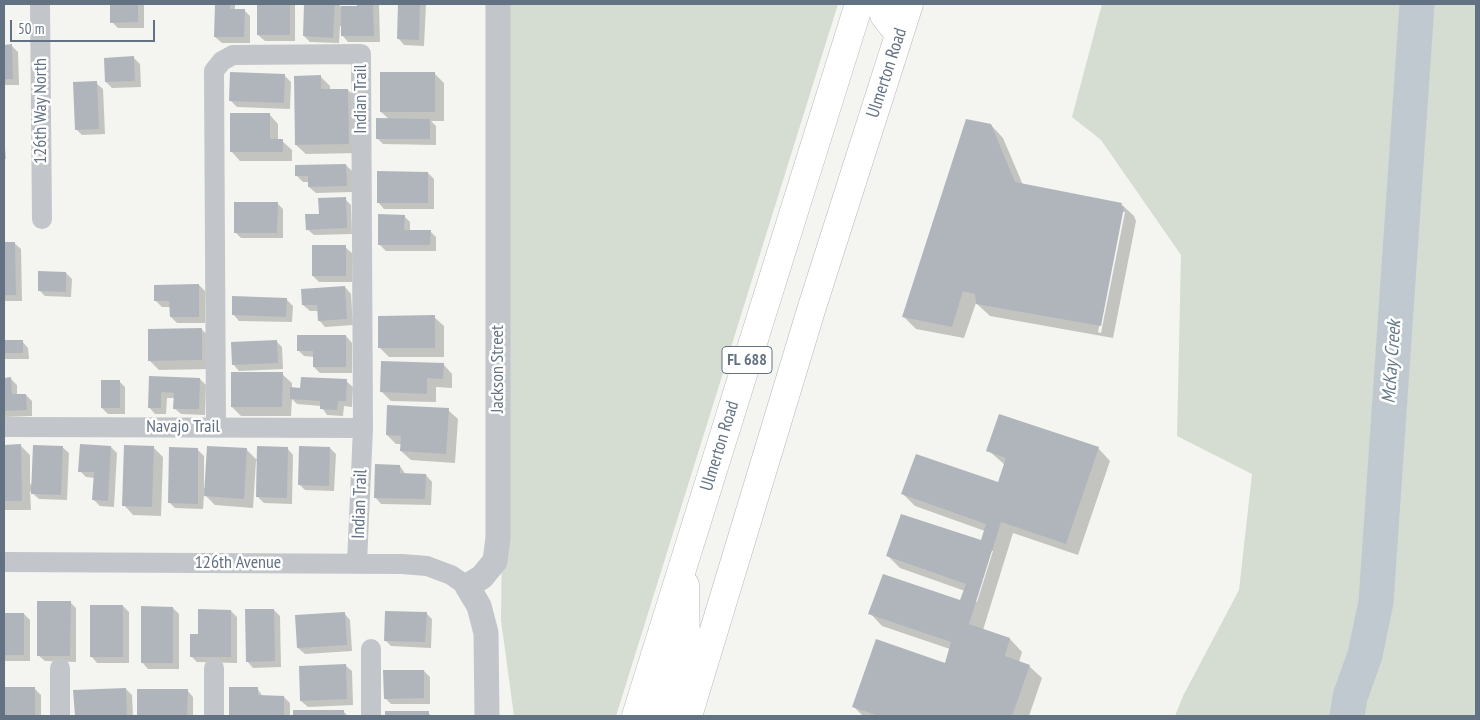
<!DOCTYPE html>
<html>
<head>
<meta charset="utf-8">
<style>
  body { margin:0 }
  #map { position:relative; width:1480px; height:720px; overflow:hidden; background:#f4f5f0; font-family:"PT Sans Narrow",sans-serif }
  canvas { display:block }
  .frame { position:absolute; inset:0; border:5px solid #637283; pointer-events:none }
  .scale { position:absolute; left:10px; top:20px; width:145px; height:22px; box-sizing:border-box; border:2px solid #637283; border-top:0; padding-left:6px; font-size:15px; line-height:18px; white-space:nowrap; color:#637283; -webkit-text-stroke:4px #fff; paint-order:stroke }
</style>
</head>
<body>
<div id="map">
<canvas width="1480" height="720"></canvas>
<div class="frame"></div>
<div class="scale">50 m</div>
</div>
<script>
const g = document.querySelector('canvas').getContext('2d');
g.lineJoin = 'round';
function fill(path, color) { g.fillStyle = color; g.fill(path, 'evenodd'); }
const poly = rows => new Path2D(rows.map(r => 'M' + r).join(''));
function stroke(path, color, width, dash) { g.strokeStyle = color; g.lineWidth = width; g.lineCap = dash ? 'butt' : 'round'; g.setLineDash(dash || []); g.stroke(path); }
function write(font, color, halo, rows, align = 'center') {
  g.font = font + ' "PT Sans Narrow",sans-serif'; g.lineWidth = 5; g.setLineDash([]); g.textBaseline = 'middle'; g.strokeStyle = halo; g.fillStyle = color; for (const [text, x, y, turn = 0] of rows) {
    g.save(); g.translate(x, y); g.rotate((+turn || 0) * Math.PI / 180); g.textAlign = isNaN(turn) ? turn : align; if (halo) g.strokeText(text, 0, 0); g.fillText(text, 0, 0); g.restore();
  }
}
const green = poly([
  [508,4,838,4,616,716,514,716,501,620],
  [1102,4,1476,4,1476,716,1175,716,1183,696,1239,590,1252,474,1177,436,1181,255,1101,140,1072,117]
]);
const shadow = poly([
  [112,4,144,4,144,28,118,28,112,22],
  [216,4,235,4,235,10,244,10,250,16,250,43,222,43,215,37],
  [259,4,295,4,295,41,265,41,258,35],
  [306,4,339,4,341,7,358,7,358,4,379,4,380,42,348,42,342,35,342,26,340,26,339,43,310,42,304,36],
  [399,4,426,4,424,46,404,45,398,38],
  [4,46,12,46,18,52,19,85,4,85],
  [134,58,140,64,141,87,112,88,106,82],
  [434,73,444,83,444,121,431,121,436,126,436,145,383,144,377,138,389,119,381,112],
  [284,75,291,82,290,109,237,107,230,100],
  [321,77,330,86,330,90,348,90,357,99,358,153,306,154,296,145],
  [96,83,103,89,105,134,82,135,76,129],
  [269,114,278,124,278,141,282,141,292,150,292,161,240,161,231,151],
  [991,125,1003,138,1023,185,1121,204,1134,216,1136,221,1113,338,990,316,976,303,964,338,916,329,903,316],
  [1122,212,1125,212,1101,333,1098,332],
  [4,137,6,159,4,159],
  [346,165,352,171,352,192,316,193,309,187,309,182,303,182,297,176],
  [428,173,434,179,434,209,384,209,378,202],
  [345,199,351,205,352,234,314,235,307,229,320,215],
  [277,203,283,209,283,238,241,238,235,232],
  [404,216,410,222,410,231,430,231,436,237,436,251,386,251,379,244],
  [4,243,14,243,21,249,22,301,4,301],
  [345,247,352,253,352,282,319,282,313,276],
  [66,273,72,279,71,297,45,296,39,290],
  [199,285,205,291,205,323,177,323,171,317,171,307,162,307,156,301],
  [345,287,351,294,353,325,325,327,319,320,319,311,310,311,303,305],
  [286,299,293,306,292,322,239,321,233,314],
  [434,317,444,326,444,357,389,357,380,348],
  [201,329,211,338,211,369,159,370,149,360],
  [346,336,352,343,352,373,320,373,314,367,314,357,304,356,298,350],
  [22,341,28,348,29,359,4,359,4,342],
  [276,341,282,347,283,369,239,371,233,364],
  [443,364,452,374,452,388,436,387,436,402,391,401,381,391],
  [282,374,292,383,292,388,301,389,346,381,353,387,352,407,344,406,343,416,327,415,321,406,297,404,292,399,291,416,241,416,232,407],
  [150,377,200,379,206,385,205,415,181,414,174,408,175,398,167,398,166,414,155,414,149,407],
  [4,379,11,379,17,385,17,395,26,395,32,401,32,416,4,417],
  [119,381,125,387,125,414,108,414,102,408],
  [448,410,458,419,455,463,411,460,401,451,402,444,396,444,387,435],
  [20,445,30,455,30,485,62,447,69,453,67,500,39,499,30,491,31,510,4,510,4,446],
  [111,447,117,453,114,507,100,506,94,500,95,478,86,477,80,471],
  [153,447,163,457,161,516,133,515,124,505],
  [287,448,293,455,292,504,264,503,257,496,258,461,256,461,253,508,215,505,204,494,203,509,175,508,169,502,198,450,204,456,204,488,206,488,246,449,258,461],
  [330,448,336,454,334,491,305,490,299,484],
  [1098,448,1110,461,1078,555,1013,533,983,630,1010,639,1022,652,1019,662,1029,666,1042,678,1029,716,863,716,854,707,945,665,950,649,882,626,870,613,961,602,965,591,900,568,888,556,982,542,985,531,915,506,903,494,999,483,1005,465,988,450],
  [991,551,993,551,977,602,975,601],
  [400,466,406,475,426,475,432,482,431,505,381,504,375,497],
  [70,602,76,608,76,662,45,661,38,655],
  [123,606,129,612,129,663,97,663,91,656],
  [173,608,179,614,179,669,148,669,142,662],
  [274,610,280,616,281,667,253,668,247,661],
  [231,611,237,617,237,663,197,662,191,656,199,635],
  [344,613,350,620,352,651,305,654,298,648],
  [426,613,432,619,431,648,391,646,385,640],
  [4,614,24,614,30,620,30,661,4,661],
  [345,665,352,671,353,705,308,707,301,701],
  [424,671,430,677,430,704,391,704,385,698],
  [231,688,257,688,263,697,284,697,290,703,290,716,231,716],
  [4,689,35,689,41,695,41,716,4,716],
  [126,689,132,695,133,716,76,716,75,691],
  [138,690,187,690,193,697,193,716,138,716],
  [294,712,344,712,348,716,294,716],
  [386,712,428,713,432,716,386,716]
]);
const river = poly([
  [1347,716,1350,697,1365,655,1376,602,1417,4]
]);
const building = poly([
  [110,4,138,4,138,22,110,23],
  [215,4,230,4,230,9,245,9,244,37,214,37],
  [257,4,290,4,290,35,257,35],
  [304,4,335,4,333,38,303,36],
  [357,4,373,4,374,36,341,36,341,6,357,6],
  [398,4,420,4,419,40,397,39],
  [12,44,13,79,4,79,4,45],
  [134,56,135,81,105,82,104,58],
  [230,72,285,74,284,103,229,101],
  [380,72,435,72,435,112,380,112],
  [321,75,321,89,348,89,349,144,295,145,294,76],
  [97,81,99,129,75,130,73,82],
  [230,113,270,113,270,139,283,139,283,152,230,152],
  [376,118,430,119,430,139,376,139],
  [966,119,991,124,1015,182,1122,203,1121,206,1124,207,1101,326,976,304,975,294,963,291,952,327,902,317],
  [346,164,347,186,308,187,308,176,295,176,295,165],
  [377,171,428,172,428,203,377,203],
  [346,197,347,228,306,230,305,214,319,214,318,198],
  [234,202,278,202,277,233,234,233],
  [378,214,405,215,404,230,431,230,430,245,378,245],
  [4,242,15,242,16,295,4,295],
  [312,245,346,245,346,276,312,276],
  [38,271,66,272,66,292,38,291],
  [199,284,199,317,170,317,169,301,154,301,154,285],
  [345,286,347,319,318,321,317,305,302,305,301,289],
  [232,296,287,298,286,317,232,315],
  [435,315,435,348,378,348,378,316],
  [202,328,202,360,148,361,148,329],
  [297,335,346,335,346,367,313,367,313,351,297,351],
  [4,340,23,340,23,353,4,353],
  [277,340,278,363,232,365,231,342],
  [381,361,444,363,443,379,427,378,427,394,380,392],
  [231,372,283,372,282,407,231,407],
  [149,376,200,378,199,409,173,409,174,393,161,392,161,408,148,408],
  [11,377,12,394,26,394,27,410,4,411,4,378],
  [301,377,347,379,346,401,338,401,337,410,320,409,320,401,290,399,290,387,300,388],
  [101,380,120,380,120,408,101,408],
  [387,405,449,408,446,454,400,451,401,436,386,435],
  [999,414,1099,447,1066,544,1001,522,969,624,1010,638,1005,656,1030,665,1012,716,879,716,852,707,876,639,945,663,951,642,868,614,883,574,960,600,966,584,886,556,901,514,981,540,986,524,901,494,916,454,998,482,1006,458,986,451],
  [21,444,22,501,4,501,4,445],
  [80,444,111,446,108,501,92,500,94,472,78,472],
  [33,445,63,446,61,495,31,494],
  [124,445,154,446,152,507,122,506],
  [207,446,247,448,244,499,204,496],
  [257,446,288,447,287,498,256,497],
  [299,446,330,447,329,486,298,485],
  [169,447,198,448,198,504,168,503],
  [375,464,400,465,400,473,426,474,425,499,374,498],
  [37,601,71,601,70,656,37,656],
  [90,605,123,605,123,657,90,657],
  [141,606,173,607,173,663,141,663],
  [198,609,231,610,231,657,190,657,190,634,198,634],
  [245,609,274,609,275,661,246,662],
  [385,611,427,612,425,642,384,641],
  [345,612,347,645,297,648,295,615],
  [4,613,24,613,24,655,4,655],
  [346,664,347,699,300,701,299,666],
  [383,670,424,670,424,698,384,699],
  [4,687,35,687,35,716,4,716],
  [229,687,258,687,258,695,284,696,284,716,229,716],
  [126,688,127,716,75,716,73,690],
  [137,689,188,689,187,716,137,716],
  [293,710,344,710,344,716,293,716],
  [385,711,429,711,429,716,385,716]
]);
const minor = poly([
  [40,4,42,219],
  [4,427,363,428],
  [216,427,214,71,222,61,233,55,361,54,363,428,357,563],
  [4,562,402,564,427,566,451,575,467,586],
  [214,668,214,716],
  [60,716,60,668],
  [371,716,371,649]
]);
const tertiary = poly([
  [487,716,486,633,479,606,467,586,482,577,495,561,498,538,498,4]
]);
const primary = poly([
  [887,4,884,15,899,34],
  [636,716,859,4],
  [664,716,686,646,685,585],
  [688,716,812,307,909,4]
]);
const shields = [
  [747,360,50]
];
const shieldNames = [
  ["FL 688",747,360]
];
const streetNames = [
  ["Ulmerton Road",887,73,-72],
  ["Indian Trail",361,99,-90],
  ["126th Way North",41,111,-90],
  ["Jackson Street",498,369,-90],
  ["Navajo Trail",183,427],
  ["Ulmerton Road",720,446,-73],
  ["Indian Trail",360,504,-88],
  ["126th Avenue",238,563]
];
const waterNames = [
  ["McKay Creek",1392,362,-86]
];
fill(green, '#d5dcd1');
fill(shadow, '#0003');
stroke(river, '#c0c9cf', 35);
fill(building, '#afb5bb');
stroke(primary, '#b5b9bd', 29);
stroke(minor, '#c2c5c9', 20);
stroke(tertiary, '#c2c5c9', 25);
stroke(primary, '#fff', 28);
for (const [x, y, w] of shields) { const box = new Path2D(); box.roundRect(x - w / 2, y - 13.5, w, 27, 4); g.fillStyle = '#fff'; g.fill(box); stroke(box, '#637283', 1); }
write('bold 16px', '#637283', null, shieldNames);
write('18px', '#637283', '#fff', streetNames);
write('italic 19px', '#637a87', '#fff', waterNames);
</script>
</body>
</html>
